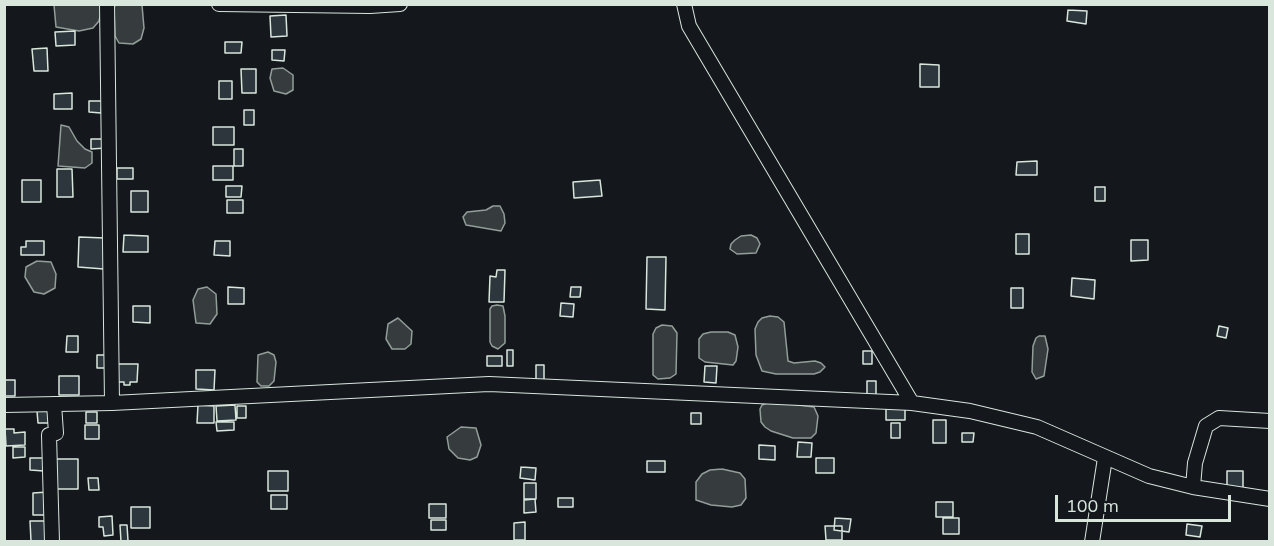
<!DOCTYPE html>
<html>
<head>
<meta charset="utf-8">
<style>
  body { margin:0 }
  #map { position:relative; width:1274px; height:546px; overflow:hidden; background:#14181c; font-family:Mulish,sans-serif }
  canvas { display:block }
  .frame { position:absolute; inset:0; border:6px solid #d8e6dc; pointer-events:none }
  .scale { position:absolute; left:1055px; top:495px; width:176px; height:27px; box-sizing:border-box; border:3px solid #d8e6dc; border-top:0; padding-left:8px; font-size:18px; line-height:21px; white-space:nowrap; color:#d8e6dc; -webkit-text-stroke:4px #14181c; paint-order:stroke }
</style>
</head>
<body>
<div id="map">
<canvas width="1274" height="546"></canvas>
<div class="frame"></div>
<div class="scale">100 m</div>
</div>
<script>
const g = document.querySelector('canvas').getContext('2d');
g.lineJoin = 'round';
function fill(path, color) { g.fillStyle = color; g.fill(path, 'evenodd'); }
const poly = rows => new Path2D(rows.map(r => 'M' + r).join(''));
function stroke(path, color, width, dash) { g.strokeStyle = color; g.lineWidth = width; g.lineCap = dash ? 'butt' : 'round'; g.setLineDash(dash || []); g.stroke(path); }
const water = poly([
  [103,4,99,21,93,28,79,31,56,27,54,5,103,4],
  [116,5,142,5,144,28,141,39,133,44,119,43,115,36,114,7,116,5],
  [283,68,293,75,293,90,286,94,274,91,270,78,272,69,283,68],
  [61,125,69,127,77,141,85,149,92,152,92,163,85,168,58,166,61,125],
  [493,206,500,206,504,214,505,223,501,231,466,225,463,217,467,212,486,210,493,206],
  [751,235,757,238,760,244,756,253,737,254,730,249,731,244,735,240,741,236,751,235],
  [37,261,51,262,56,274,55,288,44,294,34,292,25,277,26,267,37,261],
  [207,287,216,294,217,314,210,324,196,323,193,300,198,289,207,287],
  [497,305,503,306,505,316,505,343,498,349,492,346,490,342,490,309,492,306,497,305],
  [770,316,778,317,784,322,788,361,794,363,815,361,821,363,825,367,820,372,814,374,776,374,762,371,756,355,755,329,758,322,762,318,770,316],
  [398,318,412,331,411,344,405,349,392,349,386,339,388,324,398,318],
  [662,325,672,326,677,333,676,374,670,378,658,379,653,375,653,334,656,328,662,325],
  [711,332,728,332,735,335,738,347,736,361,733,365,705,362,699,358,699,339,703,334,711,332],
  [1039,336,1045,336,1048,349,1044,376,1036,379,1032,372,1033,346,1036,338,1039,336],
  [268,352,274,355,276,362,274,381,269,386,261,386,257,382,258,355,268,352],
  [775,402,814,407,818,416,816,433,811,438,793,438,771,431,765,427,761,422,760,409,762,405,767,403,775,402],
  [461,427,476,428,481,445,477,457,470,460,458,458,449,449,447,437,461,427],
  [722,469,740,473,745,479,746,498,741,505,732,507,711,505,696,500,696,482,702,474,710,470,722,469]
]);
const building = poly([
  [1068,10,1087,11,1086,24,1067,21,1068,10],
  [286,15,287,36,271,37,270,16,286,15],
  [75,31,75,45,56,46,55,32,75,31],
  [225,42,242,42,241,53,225,53,225,42],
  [47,48,48,71,34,71,32,49,47,48],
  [272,50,285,50,284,61,272,60,272,50],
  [920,64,939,65,939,87,920,87,920,64],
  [241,69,256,69,256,93,242,93,241,69],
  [219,81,232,81,232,99,219,99,219,81],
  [72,93,72,109,54,109,54,94,72,93],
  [89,101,102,101,101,113,89,112,89,101],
  [244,110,254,110,254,125,244,125,244,110],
  [213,127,234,127,234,145,213,145,213,127],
  [91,139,106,139,106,148,91,149,91,139],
  [234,149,243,149,243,166,234,166,234,149],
  [1037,161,1037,175,1016,175,1017,162,1037,161],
  [213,166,233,166,233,180,213,180,213,166],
  [117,168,133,168,133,179,117,179,117,168],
  [57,169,72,169,73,197,57,197,57,169],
  [22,180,41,180,41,202,22,202,22,180],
  [600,180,602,196,574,198,573,182,600,180],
  [226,186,242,186,241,197,226,197,226,186],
  [1095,187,1105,187,1105,201,1095,201,1095,187],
  [131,191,148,191,148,212,131,212,131,191],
  [227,200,243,200,243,213,227,213,227,200],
  [1016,234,1029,234,1029,254,1016,254,1016,234],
  [124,235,148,236,148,252,123,252,124,235],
  [79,237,105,238,104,269,78,267,79,237],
  [1131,240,1148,240,1148,260,1131,261,1131,240],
  [26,241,44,241,44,255,21,255,21,247,26,247,26,241],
  [215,241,230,241,230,256,214,255,215,241],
  [647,257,666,257,665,310,646,309,647,257],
  [497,270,505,270,504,302,489,302,490,276,496,277,497,270],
  [1072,278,1095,280,1094,299,1071,296,1072,278],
  [228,287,244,288,244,304,228,304,228,287],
  [571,287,581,287,580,297,570,297,571,287],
  [1011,288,1023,288,1023,308,1011,308,1011,288],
  [561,303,574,304,573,317,560,316,561,303],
  [133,306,150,306,150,323,133,322,133,306],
  [1219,326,1228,328,1226,338,1217,336,1219,326],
  [67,336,78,336,78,352,66,352,67,336],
  [507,350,513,350,513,366,507,366,507,350],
  [863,351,872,351,872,364,863,364,863,351],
  [97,355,109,355,109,368,97,368,97,355],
  [487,356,502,356,502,366,487,366,487,356],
  [117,364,138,364,137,382,130,382,130,385,124,385,124,382,117,382,117,364],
  [536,365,544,365,544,380,536,380,536,365],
  [705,366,717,366,716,383,704,382,705,366],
  [196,370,215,370,214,390,196,389,196,370],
  [59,376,79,376,79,395,59,395,59,376],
  [4,380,15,380,15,396,4,396,4,380],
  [867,381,876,381,876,395,867,395,867,381],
  [886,404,905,404,905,420,886,420,886,404],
  [198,405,214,406,214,423,197,423,198,405],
  [235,405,236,420,217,421,216,406,235,405],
  [237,406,246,406,246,418,237,418,237,406],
  [49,410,50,423,38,423,37,411,49,410],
  [86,412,97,412,97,423,86,423,86,412],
  [691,413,701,413,701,424,691,424,691,413],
  [933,420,946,420,946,443,933,443,933,420],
  [216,422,234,422,234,430,217,431,216,422],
  [891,423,900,423,900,438,891,438,891,423],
  [85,425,99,425,99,439,85,439,85,425],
  [5,429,14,429,14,433,25,432,25,445,6,446,5,429],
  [962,433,974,433,973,442,962,442,962,433],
  [798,442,812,443,811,457,797,457,798,442],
  [759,445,775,446,775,460,759,459,759,445],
  [13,447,25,447,25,457,13,458,13,447],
  [30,458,44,458,44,471,30,470,30,458],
  [816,458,834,458,834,473,816,473,816,458],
  [56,459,78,459,78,489,54,489,54,478,57,478,56,459],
  [647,461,665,461,665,472,647,472,647,461],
  [521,467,536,468,535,480,520,478,521,467],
  [268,471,288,471,288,491,268,491,268,471],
  [1227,471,1243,471,1243,491,1227,491,1227,471],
  [88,478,98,478,99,490,89,490,88,478],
  [524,483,536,483,536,499,524,499,524,483],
  [48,492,47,515,33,515,33,493,48,492],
  [271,495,287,495,287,509,271,509,271,495],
  [558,498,573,498,573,507,558,507,558,498],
  [535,499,536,512,524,513,524,500,535,499],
  [936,502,953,502,953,517,936,517,936,502],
  [429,504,446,504,446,518,429,518,429,504],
  [131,507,150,507,150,528,131,528,131,507],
  [112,516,113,535,104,536,103,527,99,527,99,517,112,516],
  [835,518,851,519,849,532,834,530,835,518],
  [943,518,959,518,959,534,943,534,943,518],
  [431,520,446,520,446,530,431,530,431,520],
  [30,521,49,521,50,541,31,541,30,521],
  [525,522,525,540,514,540,514,523,525,522],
  [1187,524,1202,526,1200,537,1186,535,1187,524],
  [120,525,127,525,128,541,121,542,120,525],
  [825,526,842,526,842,540,826,540,825,526]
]);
const minor = poly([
  [107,4,112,403],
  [219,4,370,6,400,4],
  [684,4,689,26,912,403],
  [4,405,112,403,489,384,912,403,970,411,1037,427,1149,476,1193,487,1270,499],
  [1193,487,1195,463,1206,426,1219,418,1270,421],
  [52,542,49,435,56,433,54,404],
  [1092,542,1105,458]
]);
fill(water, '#363b3e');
stroke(water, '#939e99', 1.5);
fill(building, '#2c363c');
stroke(building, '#d8e6dc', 1.5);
stroke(minor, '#d8e6dc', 16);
stroke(minor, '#14181c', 14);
</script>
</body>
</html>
